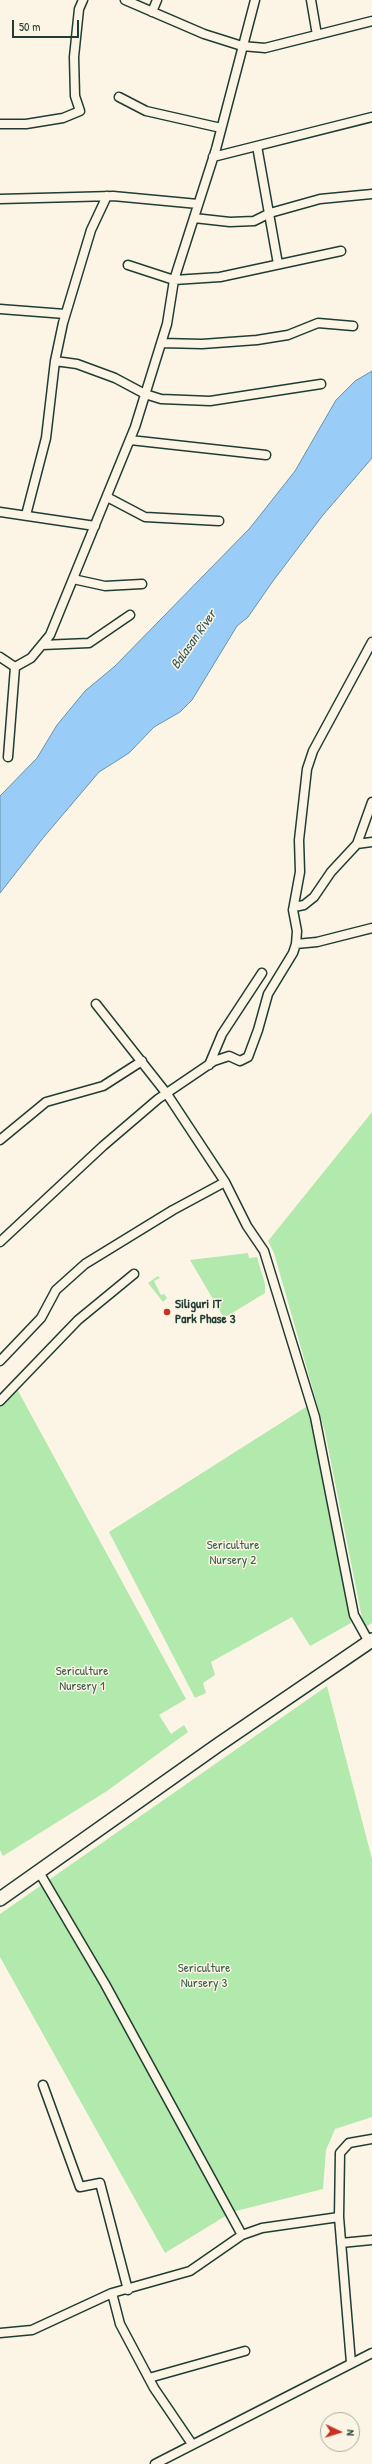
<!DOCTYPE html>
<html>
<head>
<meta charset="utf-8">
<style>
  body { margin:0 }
  #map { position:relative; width:372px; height:2464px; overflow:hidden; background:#fcf5e5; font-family:"Patrick Hand",sans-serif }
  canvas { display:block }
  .north { position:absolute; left:320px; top:2412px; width:40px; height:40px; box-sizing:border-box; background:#fcf5e5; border:1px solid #a4ab9e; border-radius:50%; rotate:94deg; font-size:11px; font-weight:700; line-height:16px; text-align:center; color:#1f3d34 }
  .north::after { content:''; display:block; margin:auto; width:14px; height:18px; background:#c8321e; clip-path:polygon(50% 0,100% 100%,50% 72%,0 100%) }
  .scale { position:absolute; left:12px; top:20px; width:67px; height:18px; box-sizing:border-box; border:2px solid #1f3d34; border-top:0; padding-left:5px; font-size:12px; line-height:14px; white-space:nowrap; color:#1f3d34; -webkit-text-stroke:3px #fcf5e5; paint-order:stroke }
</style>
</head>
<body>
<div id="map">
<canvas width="372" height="2464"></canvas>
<div class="north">N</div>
<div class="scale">50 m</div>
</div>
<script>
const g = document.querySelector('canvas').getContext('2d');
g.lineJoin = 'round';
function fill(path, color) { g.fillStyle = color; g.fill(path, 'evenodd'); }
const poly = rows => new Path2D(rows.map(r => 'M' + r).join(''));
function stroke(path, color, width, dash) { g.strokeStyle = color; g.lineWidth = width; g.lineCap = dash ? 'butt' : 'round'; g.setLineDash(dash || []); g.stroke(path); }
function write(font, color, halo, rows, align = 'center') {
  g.font = font + ' "Patrick Hand",sans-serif'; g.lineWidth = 3; g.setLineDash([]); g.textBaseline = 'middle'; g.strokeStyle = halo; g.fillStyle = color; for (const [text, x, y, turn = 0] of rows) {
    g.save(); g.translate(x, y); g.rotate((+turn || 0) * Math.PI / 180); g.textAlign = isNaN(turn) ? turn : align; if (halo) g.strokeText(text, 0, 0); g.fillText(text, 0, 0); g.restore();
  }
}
const green = poly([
  [372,1112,372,1623,364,1628,325,1432,274,1253,268,1241],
  [248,1253,249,1258,257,1257,265,1284,265,1293,224,1318,190,1260],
  [158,1276,160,1278,154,1281,161,1295,164,1294,167,1298,163,1302,148,1283],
  [17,1389,186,1699,159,1715,171,1734,184,1725,188,1732,107,1791,3,1856,0,1850,0,1405],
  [306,1407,314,1430,351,1623,310,1646,292,1617,211,1662,215,1675,203,1683,206,1693,195,1698,109,1532],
  [327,1686,372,1859,372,2117,335,2129,326,2150,323,2189,232,2212,165,2253,0,1957,0,1914]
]);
const water = poly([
  [372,371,372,458,323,515,273,581,248,617,237,626,192,700,180,712,154,727,129,753,99,772,43,838,0,893,0,796,37,758,57,725,85,691,115,666,250,528,295,471,336,400,355,381,372,371]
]);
const minor = poly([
  [125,0,204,34,242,46,265,48,372,21],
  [311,0,317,35],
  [152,12,157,0],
  [119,97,146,111,221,128],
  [0,124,26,124,63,118,80,111,75,96,74,57,79,9,83,0],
  [257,146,278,264],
  [213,157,372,117],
  [0,199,113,196,198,204],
  [194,218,230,222,254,221,270,213,320,199,372,194],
  [128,265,174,280,220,277,341,251],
  [0,309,65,314],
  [161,343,202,344,257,340,288,335,318,323,353,326],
  [55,361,77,364,115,378,145,394,161,399,210,401,321,384],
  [130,440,266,455],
  [107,497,145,517,219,521],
  [0,512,95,526],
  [26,515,46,438,55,361,63,323,91,230,107,196],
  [73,579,105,586,142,584],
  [42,645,89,643,130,615],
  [0,657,15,667],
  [8,757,15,667,31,658,50,635,135,427,167,324,174,280,216,149,255,0],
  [357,844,372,842],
  [294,907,304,905,314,897,331,872,357,844,372,802],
  [296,944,317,942,372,928],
  [96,1004,167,1094,225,1182,247,1226,264,1251,315,1417,354,1615,369,1642],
  [209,1065,222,1034,262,973],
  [0,1140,46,1102,103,1086,142,1061],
  [0,1242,103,1146,158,1099,214,1061,229,1056,240,1061,248,1057,258,1030,268,994,293,953,296,944,297,931,293,910,300,872,299,840,307,769,313,751,372,642],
  [0,1361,41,1318,56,1290,85,1264,173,1210,225,1182],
  [0,1401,78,1320,134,1274],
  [39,1872,105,1984,242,2235],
  [43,2085,80,2187,100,2183,128,2290],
  [341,2243,372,2240],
  [112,2293,120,2324,154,2388,192,2444],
  [0,2333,32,2330,112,2293,190,2271,242,2235,262,2228,339,2217],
  [351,2363,339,2217,340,2153,349,2143,372,2139],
  [149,2378,245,2351],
  [155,2464,372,2353]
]);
const primary = poly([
  [0,1899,218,1745,372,1640]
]);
const markers = [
  [167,1312,4,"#c8321e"]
];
const poiNames = [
  ["Siliguri IT",175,1305],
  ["Park Phase 3",175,1320]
];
const parkNames = [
  ["Sericulture",233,1546],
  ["Nursery 2",233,1561],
  ["Sericulture",82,1672],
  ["Nursery 1",82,1687],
  ["Sericulture",204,1969],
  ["Nursery 3",204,1984]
];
const waterNames = [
  ["Balasan River",194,640,-55]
];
fill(green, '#b2e9ac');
fill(water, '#99cdf7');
stroke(water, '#6893a9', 1);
stroke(minor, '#1f3d34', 11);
stroke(primary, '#1f3d34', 16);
stroke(minor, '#fcf5e5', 8);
stroke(primary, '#fcf5e5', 13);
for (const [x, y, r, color] of markers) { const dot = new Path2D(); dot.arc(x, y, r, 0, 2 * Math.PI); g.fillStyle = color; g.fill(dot); stroke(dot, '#fcf5e5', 1.5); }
write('bold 13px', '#1f3d34', '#fcf5e5', poiNames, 'left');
write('13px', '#3c5f4c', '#fcf5e5', parkNames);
write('italic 14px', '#375a5b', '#fcf5e5', waterNames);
</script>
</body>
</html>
